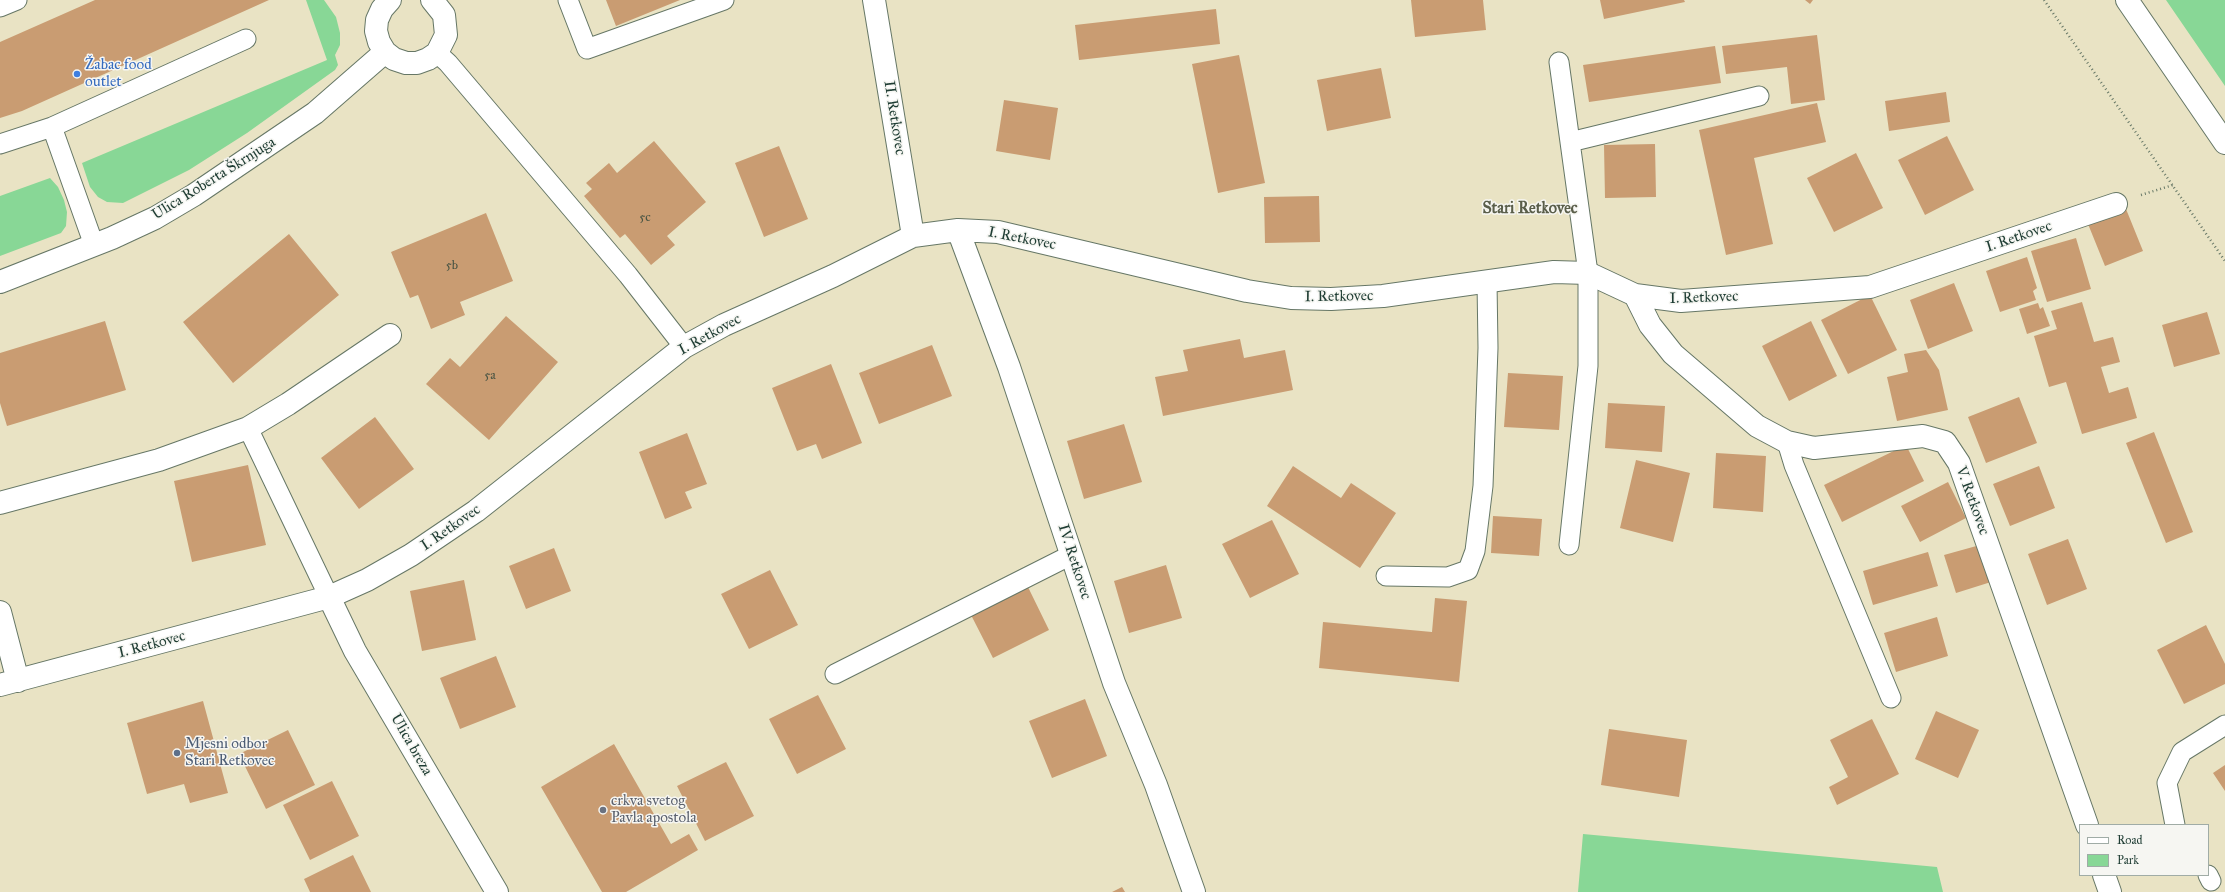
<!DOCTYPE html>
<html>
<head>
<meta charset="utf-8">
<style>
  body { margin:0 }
  #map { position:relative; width:2225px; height:892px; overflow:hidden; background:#e9e3c4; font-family:"IM FELL Great Primer",serif }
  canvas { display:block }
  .legend { position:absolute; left:2079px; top:824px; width:130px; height:52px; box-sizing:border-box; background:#f6f6f2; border:1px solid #a0aca6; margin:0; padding:5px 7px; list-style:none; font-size:12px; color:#1f3d34 }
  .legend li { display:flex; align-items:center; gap:8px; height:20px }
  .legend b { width:20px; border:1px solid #a0aca6 }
</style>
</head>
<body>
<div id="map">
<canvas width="2225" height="892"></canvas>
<ul class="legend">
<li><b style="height:5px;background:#fff"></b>Road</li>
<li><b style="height:11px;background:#88d796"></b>Park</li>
</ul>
</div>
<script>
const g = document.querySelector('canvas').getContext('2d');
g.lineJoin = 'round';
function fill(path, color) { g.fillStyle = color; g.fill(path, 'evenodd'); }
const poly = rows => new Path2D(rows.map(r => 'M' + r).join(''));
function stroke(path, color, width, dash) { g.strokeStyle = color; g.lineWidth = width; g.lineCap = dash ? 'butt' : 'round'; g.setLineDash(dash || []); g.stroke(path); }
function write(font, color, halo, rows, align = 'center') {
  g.font = font + ' "IM FELL Great Primer",serif'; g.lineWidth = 3; g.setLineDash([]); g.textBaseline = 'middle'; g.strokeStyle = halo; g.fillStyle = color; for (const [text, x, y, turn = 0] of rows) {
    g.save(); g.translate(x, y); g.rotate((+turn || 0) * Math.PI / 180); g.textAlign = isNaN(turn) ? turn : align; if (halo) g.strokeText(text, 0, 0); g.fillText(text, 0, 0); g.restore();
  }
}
const green = poly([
  [306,0,324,0,336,17,340,33,340,45,335,55,338,65,335,70,247,133,189,170,123,203,107,202,98,197,90,187,82,163,327,60],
  [2166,0,2225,0,2225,86],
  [50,178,58,187,64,200,67,212,66,226,61,233,0,256,0,196],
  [1583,834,1937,867,1943,892,1578,892]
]);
const building = poly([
  [95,0,269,0,22,111,0,118,0,42],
  [606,0,680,0,616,26],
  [1411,0,1483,0,1486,30,1415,37],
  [1600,0,1684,0,1685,2,1604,19],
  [1805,0,1813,0,1810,4],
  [1216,9,1220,44,1079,60,1075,25],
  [1817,35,1825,100,1791,104,1787,67,1726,74,1722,46],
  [1715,46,1721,83,1589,102,1583,65],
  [1239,55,1265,183,1218,193,1192,64],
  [1381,68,1391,118,1327,131,1317,80],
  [1946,92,1950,122,1889,131,1885,101],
  [1004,100,1058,108,1050,160,996,151],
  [1817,103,1826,142,1754,158,1773,244,1726,255,1699,130],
  [1947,136,1974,190,1925,215,1898,160],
  [654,141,706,202,667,236,675,245,651,265,625,234,620,238,584,196,592,189,586,183,609,163,617,173],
  [1655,144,1656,197,1605,198,1604,145],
  [779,146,808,219,764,237,735,163],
  [1856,153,1883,208,1834,232,1807,178],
  [1319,196,1320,242,1265,243,1264,197],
  [2126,209,2143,251,2105,266,2088,224],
  [486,213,513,281,460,302,465,315,431,329,418,295,410,298,391,252],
  [289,234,339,295,233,383,183,322],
  [2076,238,2091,289,2047,302,2031,251],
  [2027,257,2037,288,2033,291,2036,300,2000,312,1986,271],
  [1954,283,1973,331,1928,349,1910,300],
  [1870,295,1897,350,1848,374,1821,320],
  [2082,302,2094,342,2113,337,2120,362,2101,367,2109,393,2128,387,2137,418,2082,434,2066,382,2049,387,2034,336,2057,329,2051,311],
  [2038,303,2040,309,2043,307,2050,326,2027,334,2019,309],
  [2207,312,2220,354,2174,367,2162,325],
  [506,316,558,362,489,440,426,384,450,358,460,367],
  [105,321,126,390,7,426,0,403,0,353],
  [1811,321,1837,376,1789,401,1762,346],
  [1240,339,1244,358,1285,350,1293,390,1163,416,1155,377,1188,371,1183,350],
  [932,345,952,396,879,424,859,373],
  [1926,350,1939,370,1948,410,1897,421,1887,377,1908,372,1904,354],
  [831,364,862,443,822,459,816,444,797,451,772,388],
  [1508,373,1563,376,1559,430,1504,427],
  [2019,397,2037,443,1986,463,1968,417],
  [1608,403,1665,406,1662,452,1605,448],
  [375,417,414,469,359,509,321,458],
  [1124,424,1142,482,1084,499,1067,441],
  [2154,432,2193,532,2166,543,2126,443],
  [687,433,707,484,685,492,692,508,665,519,639,452],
  [1906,445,1924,481,1842,522,1824,485],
  [1716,453,1766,456,1763,512,1713,508],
  [1636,460,1690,473,1673,542,1620,528],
  [248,465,266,545,192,562,174,481],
  [1293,466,1341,498,1351,483,1396,513,1360,568,1267,506],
  [2039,466,2055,508,2010,526,1993,484],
  [1948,482,1966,518,1920,542,1901,506],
  [1493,516,1542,519,1539,556,1491,553],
  [1272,520,1299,574,1250,598,1222,544],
  [2068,539,2087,589,2047,605,2028,554],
  [1980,545,1991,582,1956,593,1944,555],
  [554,548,571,591,526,609,509,566],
  [1928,552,1938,586,1873,605,1863,571],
  [1166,565,1182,618,1129,633,1114,581],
  [770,570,798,625,749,649,721,594],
  [464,580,476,640,422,651,410,591],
  [1027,585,1049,630,993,658,970,613],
  [1435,598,1467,601,1459,682,1319,668,1323,622,1432,632],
  [1937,617,1948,656,1896,672,1884,633],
  [2206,625,2225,664,2225,684,2184,704,2157,650],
  [496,656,516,707,460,729,440,678],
  [818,695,846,749,797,774,769,719],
  [1085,699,1107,756,1052,778,1029,721],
  [203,701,228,793,190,803,184,784,147,794,127,723],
  [1936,711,1979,730,1958,778,1915,759],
  [1872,719,1899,774,1837,805,1829,787,1848,777,1830,740],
  [1609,729,1687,740,1679,797,1601,785],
  [288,730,315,785,266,809,239,754],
  [614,744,671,844,689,834,698,850,626,892,602,892,541,787],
  [726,762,754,816,705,841,677,786],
  [2225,765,2225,791,2213,773],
  [332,781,359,836,310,860,283,805],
  [353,855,371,892,310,892,304,879],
  [1122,887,1125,892,1112,892]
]);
const path = poly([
  [2044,0,2225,261],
  [2141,195,2173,185]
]);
const service = poly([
  [568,0,587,49,724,0],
  [0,7,17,0],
  [437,53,448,63,628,275,684,347],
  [1559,62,1588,273,1588,366,1569,545],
  [52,127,94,245],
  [1570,142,1759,96],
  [0,144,52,127,246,39],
  [248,428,329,597],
  [1787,442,1794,465,1891,698],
  [1386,576,1448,577,1468,570,1475,551,1483,486,1488,348,1487,282],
  [835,674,1071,555],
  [2175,825,2167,783,2182,752,2225,725],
  [2208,875,2211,881]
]);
const minor = poly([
  [390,0,382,9,377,20,376,31,379,42,385,52,394,59,406,63,417,63,428,59,437,53,446,35,444,15,432,0],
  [874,0,913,236],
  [958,230,1009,367,1114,683,1156,785,1194,892],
  [0,282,112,238,155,218,194,195,315,113,385,52],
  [1635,295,1650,325,1673,354,1757,426,1787,442,1814,448,1923,436,1945,442,1959,463,2087,825],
  [0,503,159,460,248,428,288,404,390,335],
  [329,597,355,651,497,892],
  [0,612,18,681],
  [0,685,329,597,367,580,411,555,476,511,684,347,724,325,833,276,913,236,958,230,998,232,1247,291,1291,298,1331,299,1383,296,1554,272,1588,273,1635,295,1681,301,1870,287,2116,204],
  [2104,875,2110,892]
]);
const secondary = poly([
  [2127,0,2225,143]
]);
const markers = [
  [77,74,4,"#3f7fe0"],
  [177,753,4,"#5c6f8a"],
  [603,810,4,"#6b7280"]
];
const numberNames = [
  ["5c",645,218],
  ["5b",452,266],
  ["5a",490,376]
];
const shopNames = [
  ["Žabac food",85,65],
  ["outlet",85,82]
];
const streetNames = [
  ["II. Retkovec",894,118,81],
  ["Ulica Roberta Škrnjuga",214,179,-32],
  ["I. Retkovec",2019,237,-19],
  ["I. Retkovec",1022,239,11],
  ["I. Retkovec",1339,297,-1],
  ["I. Retkovec",1704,298,-2],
  ["I. Retkovec",710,335,-29],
  ["V. Retkovec",1972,501,70],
  ["I. Retkovec",451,528,-35],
  ["IV. Retkovec",1074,562,72],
  ["I. Retkovec",152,645,-15],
  ["Ulica breza",411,745,60]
];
const serviceNames = [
  ["Mjesni odbor",185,744],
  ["Stari Retkovec",185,761]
];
const worshipNames = [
  ["crkva svetog",611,801],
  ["Pavla apostola",611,818]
];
const neighbourhoodNames = [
  ["Stari Retkovec",1530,209]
];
fill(green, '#88d796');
fill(building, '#c99c72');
stroke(service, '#676', 21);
stroke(minor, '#676', 24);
stroke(secondary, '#676', 24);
stroke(path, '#676', 2.5, [1, 3]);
stroke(service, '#fff', 19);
stroke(minor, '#fff', 22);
stroke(secondary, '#fff', 22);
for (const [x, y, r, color] of markers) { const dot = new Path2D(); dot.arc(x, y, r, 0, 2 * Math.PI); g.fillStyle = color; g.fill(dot); stroke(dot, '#f6f6f2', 1.5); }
write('13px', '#4a5544', null, numberNames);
write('15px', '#366cbe', '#f6f6f2', shopNames, 'left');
write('15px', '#1f3d34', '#f6f6f2', streetNames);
write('15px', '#4e5e75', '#f6f6f2', serviceNames, 'left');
write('15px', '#5b616d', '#f6f6f2', worshipNames, 'left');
write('bold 16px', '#5a5e4a', '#f6f6f2', neighbourhoodNames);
</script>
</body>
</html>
